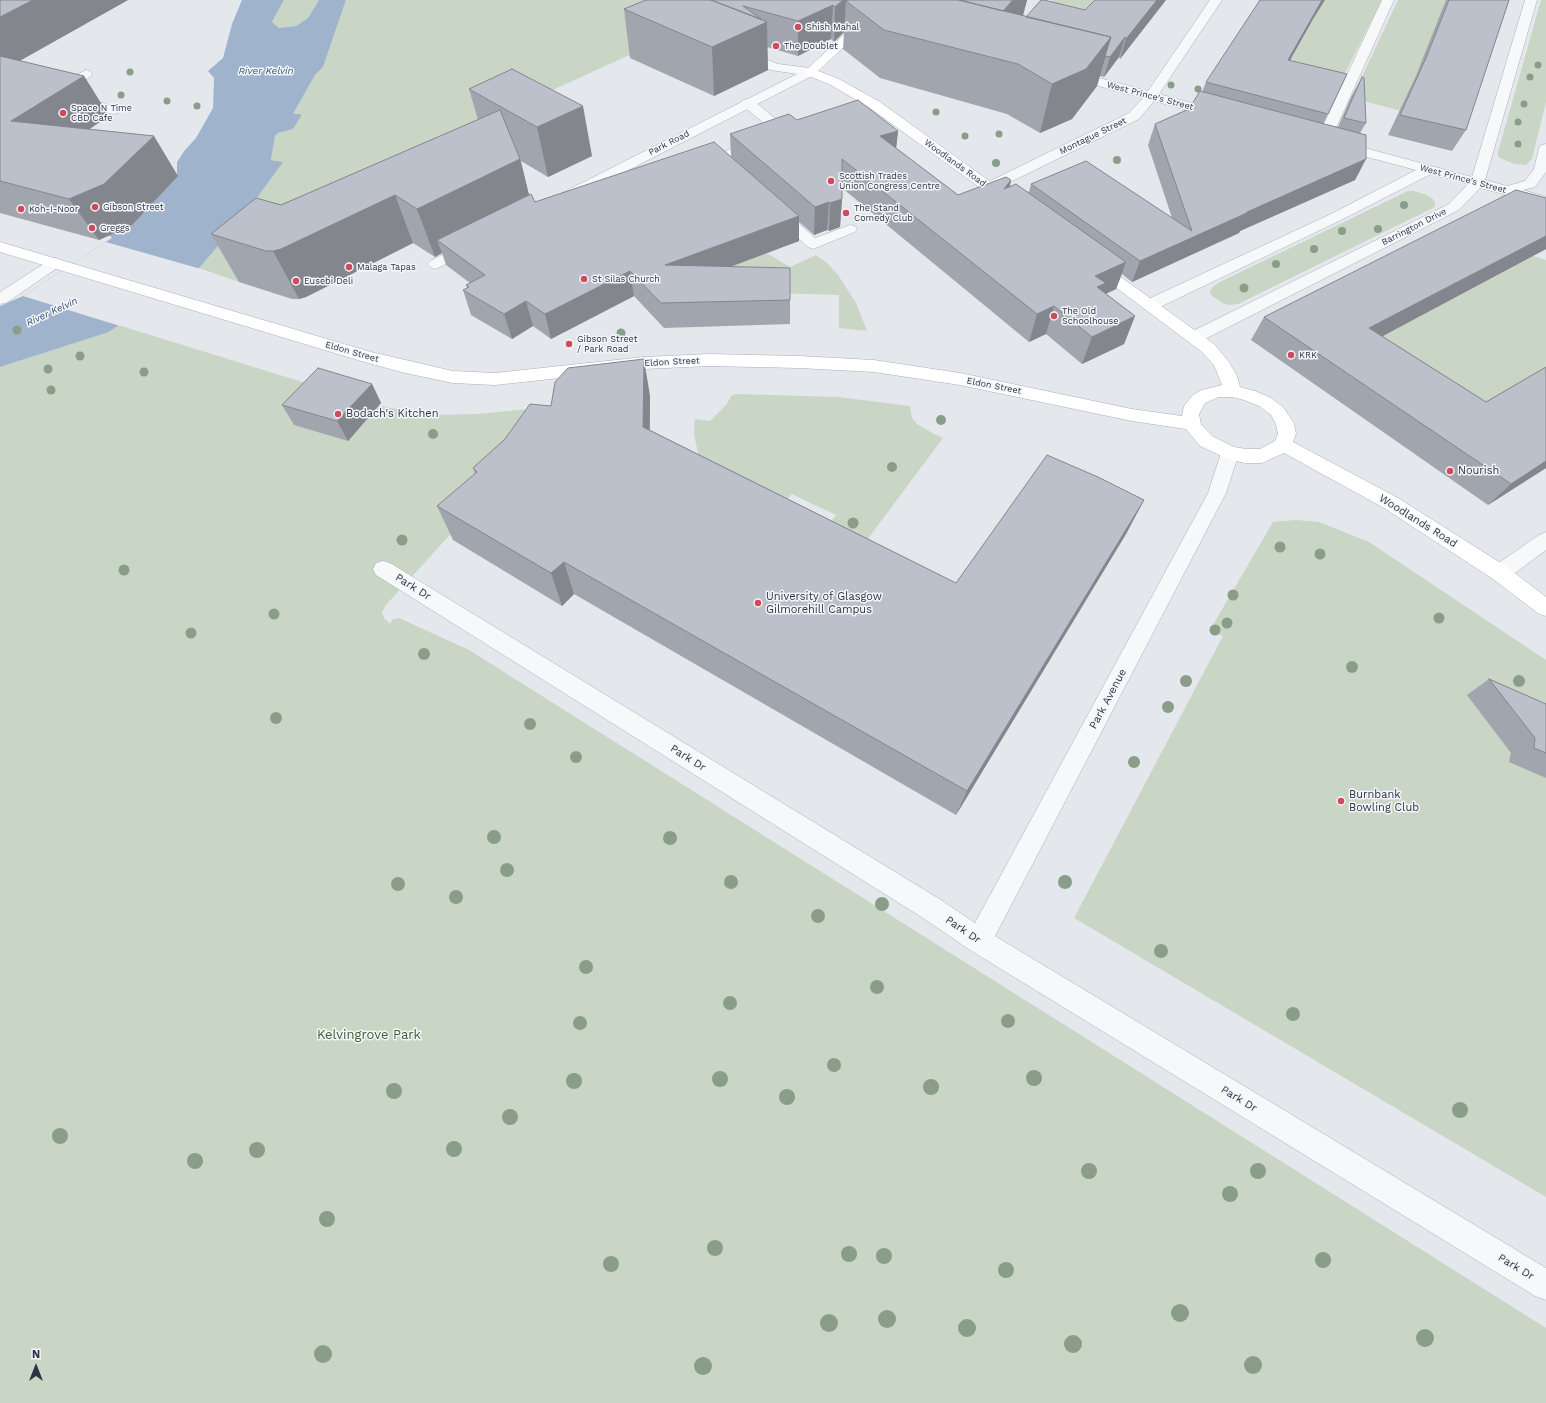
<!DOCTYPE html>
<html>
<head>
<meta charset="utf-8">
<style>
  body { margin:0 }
  #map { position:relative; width:1546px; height:1403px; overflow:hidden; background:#e4e7ec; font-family:"Work Sans",sans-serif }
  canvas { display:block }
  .north { position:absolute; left:16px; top:1347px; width:40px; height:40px; -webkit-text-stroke:3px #f4f6f9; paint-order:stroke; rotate:0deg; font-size:11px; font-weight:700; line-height:16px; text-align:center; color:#2b3445 }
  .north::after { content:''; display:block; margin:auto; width:14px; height:18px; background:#2b3445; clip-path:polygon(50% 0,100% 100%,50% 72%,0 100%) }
</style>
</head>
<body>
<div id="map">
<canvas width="1546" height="1403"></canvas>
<div class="north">N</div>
</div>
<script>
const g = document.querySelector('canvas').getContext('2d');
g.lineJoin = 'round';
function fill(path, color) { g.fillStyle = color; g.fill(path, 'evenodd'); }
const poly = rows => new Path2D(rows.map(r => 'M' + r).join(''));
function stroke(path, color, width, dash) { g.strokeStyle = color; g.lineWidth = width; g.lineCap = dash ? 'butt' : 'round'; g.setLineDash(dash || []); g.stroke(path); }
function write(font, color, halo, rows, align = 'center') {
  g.font = font + ' "Work Sans",sans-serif'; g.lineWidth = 3; g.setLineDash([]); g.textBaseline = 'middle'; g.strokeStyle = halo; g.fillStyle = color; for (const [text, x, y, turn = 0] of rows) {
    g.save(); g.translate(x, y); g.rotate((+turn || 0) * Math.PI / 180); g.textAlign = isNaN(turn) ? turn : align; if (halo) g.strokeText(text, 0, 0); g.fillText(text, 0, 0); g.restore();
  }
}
const green = poly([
  [284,0,319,0,308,18,296,26,279,28,272,22],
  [346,0,665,0,671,36,351,182,239,282,199,268,282,162,271,160,275,136,278,133,288,130,300,114,293,114,315,75,323,67],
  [1053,0,1108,0,1099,9,1036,20],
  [1325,0,1382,0,1335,93,1280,71,1290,56,1293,56,1312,21],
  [1398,0,1447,0,1402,111,1352,98],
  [1541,0,1546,0,1546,102,1532,159,1526,165,1514,164,1500,158,1498,156,1498,152],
  [1408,191,1414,191,1427,195,1433,199,1435,203,1435,207,1238,304,1230,305,1222,303,1211,295,1210,291,1214,286,1220,282],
  [763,251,790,267,816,255,827,263,838,275,856,303,867,331,839,328,839,295,742,292,727,268],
  [1533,256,1546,260,1546,377,1474,420,1353,352],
  [118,325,380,406,431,415,478,414,568,405,386,605,382,612,384,618,390,624,392,620,399,618,469,650,1546,1328,1546,1403,0,1403,0,367,109,332],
  [736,394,838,397,910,406,912,418,917,424,934,434,943,438,864,544,828,526,836,515,792,494,782,504,700,463,694,434,695,419,710,421,727,404,731,396],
  [1296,520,1319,522,1369,542,1546,660,1546,1197,1074,918,1223,636,1210,630,1273,522]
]);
const water = poly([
  [242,0,284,0,272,22,279,28,296,26,308,18,319,0,346,0,323,67,315,75,293,114,301,114,301,116,293,129,278,133,275,136,271,160,283,162,242,218,199,268,109,332,0,367,0,306,23,296,112,238,109,235,177,177,177,162,185,150,196,138,213,108,214,78,208,71,223,58,232,24]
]);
const pier = poly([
  [106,242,201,269,120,326,23,296]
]);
const lane = poly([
  [1382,0,1394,0,1330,141,1328,144,1318,144,1316,141,1382,0],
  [748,99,753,100,793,134,791,137,727,160,736,170,734,173,729,174,724,173,712,162,710,159,712,156,776,133,743,106,741,103,743,100,748,99],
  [776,207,781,208,815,238,850,225,855,226,857,229,855,232,818,247,813,249,808,247,771,214,769,211,771,208,776,207]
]);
const street = poly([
  [1210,0,1222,0,1159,94,1225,112,1227,115,1225,118,1220,119,1154,101,1139,119,994,190,989,191,984,190,982,187,984,184,1129,113,1143,98,1065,77,1063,74,1065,71,1069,70,1148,91,1210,0],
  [1525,0,1537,0,1485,180,1507,186,1525,181,1534,169,1539,148,1541,145,1546,144,1546,172,1535,187,1523,190,1546,197,1546,205,1480,188,1459,210,1201,341,1195,342,1189,341,1187,337,1189,333,1449,204,1468,184,1431,174,1341,220,1156,309,1150,310,1144,309,1142,305,1144,301,1331,214,1416,170,1333,148,1331,145,1333,142,1343,142,1472,177,1525,0],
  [740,49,778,64,810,68,814,69,816,72,814,75,572,199,567,200,562,199,560,196,562,193,797,74,771,70,736,56,734,53,736,50,740,49],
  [86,70,90,71,92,74,90,77,62,94,57,95,52,94,51,91,52,88,86,70],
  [75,96,118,107,120,110,118,113,113,114,70,103,69,100,70,97,75,96],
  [470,241,475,243,478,246,475,249,440,267,435,269,430,267,427,264,430,261,470,241],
  [55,258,60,260,63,263,60,266,6,303,0,304,0,292,50,260,55,258],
  [1230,446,1236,448,1239,453,1226,493,995,936,1546,1268,1546,1300,1535,1296,970,950,923,918,376,575,373,569,376,563,383,561,390,563,941,900,975,923,1208,493,1221,453,1224,448,1230,446],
  [1546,532,1546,550,1507,579,1500,581,1493,579,1490,573,1493,567,1539,535,1546,532]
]);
const secondary = poly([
  [881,0,894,0,818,71,837,78,880,102,1014,199,1016,202,1014,205,1009,206,1004,205,870,108,829,84,806,75,804,72,881,0],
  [0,242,371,352,453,371,495,373,644,357,709,354,799,356,874,360,960,373,1132,409,1182,416,1184,406,1193,395,1202,390,1222,385,1214,365,1202,352,1090,268,1087,265,1090,262,1095,260,1100,262,1214,344,1229,362,1237,376,1240,387,1255,391,1271,398,1283,407,1294,423,1296,434,1293,442,1398,498,1507,567,1546,597,1546,616,1539,614,1493,579,1384,508,1284,453,1262,463,1246,463,1230,460,1200,446,1186,429,1132,421,960,385,874,372,799,368,709,366,644,369,495,385,453,383,405,373,361,361,0,252,0,242],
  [1219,397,1232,397,1244,400,1259,406,1271,415,1276,424,1278,434,1275,441,1260,449,1246,449,1234,447,1212,436,1201,424,1199,414,1205,403,1219,397]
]);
const trees = [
  [1538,65,3.5],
  [130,72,3.5],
  [1530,77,3.5],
  [1171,85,3.5],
  [1198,89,3.5],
  [121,95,3.5],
  [167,101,3.5],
  [1524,104,3.5],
  [197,106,3.5],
  [936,112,3.5],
  [1518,122,3.5],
  [999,134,3.5],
  [965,136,3.5],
  [1518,144,3.5],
  [1117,160,4],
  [996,163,4],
  [1404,205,4],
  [1378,229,4],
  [1342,231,4],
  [1314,249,4],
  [1276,264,4],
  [1244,288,4.5],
  [17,330,4.5],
  [621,333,4.5],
  [80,356,4.5],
  [48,369,4.5],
  [144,372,4.5],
  [51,390,4.5],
  [941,420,5],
  [433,434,5],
  [892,467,5],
  [853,523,5.5],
  [402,540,5.5],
  [1280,547,5.5],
  [1320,554,5.5],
  [124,570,5.5],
  [1233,595,5.5],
  [274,614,5.5],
  [1439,618,5.5],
  [1227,623,5.5],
  [1215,630,5.5],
  [191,633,5.5],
  [424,654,6],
  [1352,667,6],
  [1186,681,6],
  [1519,681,6],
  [1168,707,6],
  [276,718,6],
  [530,724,6],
  [576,757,6],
  [1134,762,6],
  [494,837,7],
  [670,838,7],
  [507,870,7],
  [731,882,7],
  [1065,882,7],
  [398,884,7],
  [456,897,7],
  [882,904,7],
  [818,916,7],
  [1161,951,7],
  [586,967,7],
  [877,987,7],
  [730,1003,7],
  [1293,1014,7],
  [1008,1021,7],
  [580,1023,7],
  [834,1065,7],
  [1034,1078,8],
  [720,1079,8],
  [574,1081,8],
  [931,1087,8],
  [394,1091,8],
  [787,1097,8],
  [1460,1110,8],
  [510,1117,8],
  [60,1136,8],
  [454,1149,8],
  [257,1150,8],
  [195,1161,8],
  [1089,1171,8],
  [1258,1171,8],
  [1230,1194,8],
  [327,1219,8],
  [715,1248,8],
  [849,1254,8],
  [884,1256,8],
  [1323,1260,8],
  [611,1264,8],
  [1006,1270,8],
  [1180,1313,9],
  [887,1319,9],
  [829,1323,9],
  [967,1328,9],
  [1425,1338,9],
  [1073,1344,9],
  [323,1354,9],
  [1253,1365,9],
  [703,1366,9]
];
const wall = poly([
  [0,0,128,0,19,61,84,76,109,116,89,129,178,176,132,225,99,240,0,213],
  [646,0,1027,0,1023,16,1026,17,1085,10,1095,0,1166,0,1120,59,1119,57,1104,77,1100,76,1097,86,1072,119,1040,133,1007,114,880,78,843,49,844,32,834,42,831,39,798,56,767,47,768,70,714,96,630,58,624,9],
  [1446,0,1509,0,1466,130,1452,151,1388,135,1415,78],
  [1312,21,1290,60,1328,114,1323,124,1338,127,1351,97,1362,77,1366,123,1360,133,1366,159,1355,180,1240,231,1239,233,1132,282,1122,274,1116,289,1106,294,1135,316,1124,344,1082,364,1046,334,1029,342,842,188,842,199,840,227,829,231,827,230,814,235,799,222,799,241,730,267,790,300,790,324,664,328,634,296,551,339,533,326,512,339,471,315,463,290,467,288,466,285,470,283,446,265,442,253,435,257,413,243,306,297,299,299,292,299,239,282,211,234,281,205,478,120,469,89,592,156,548,177,521,161,529,195,535,202,731,157,730,134,797,120,898,131,896,148,958,195,1011,180,1010,186,1029,192,1031,184,1172,218,1148,145,1155,124,1189,109,1202,92,1206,82],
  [1546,198,1546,249,1382,336,1486,402,1546,367,1546,468,1488,505,1251,340,1264,317],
  [372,384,381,403,348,441,294,425,282,405],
  [650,396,650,430,956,583,1144,500,1126,534,956,815,574,594,562,606,453,540,437,506,475,474,473,468,551,406],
  [1489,679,1546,704,1546,778,1509,762,1511,753,1467,695]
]);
const shadedWall = poly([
  [33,0,128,0,0,72,0,17],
  [843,0,878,0,846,1,844,32,834,42,835,7],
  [1013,0,1027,0,1023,15,994,49,1001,14],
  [1157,0,1166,0,1120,59,1126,39],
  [1322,0,1325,0,1312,21,1279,80,1288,60],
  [833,5,831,39,798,56,798,21],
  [767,22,768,70,714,96,712,47],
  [1111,37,1097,86,1072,119,1040,133,1052,84],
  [1125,37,1119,57,1104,77,1110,57],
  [84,76,109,116,40,162,11,121],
  [583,106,592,156,548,177,537,127],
  [898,131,895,159,880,136],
  [154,136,178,176,132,225,99,240,69,199],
  [520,159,532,207,437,240,442,253,435,257,417,209],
  [1366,159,1355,180,1240,231,1239,233,1132,282,1140,261,1247,212],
  [1011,180,1004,208,1004,189],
  [395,195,413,243,306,297,299,299,273,251],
  [842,199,840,227,829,231,830,203],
  [829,202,827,230,814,235,815,207],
  [799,216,799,241,668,290,665,265],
  [1546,236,1546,249,1353,352,1369,328],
  [1126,262,1116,289,1085,303,1095,276],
  [630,271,634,296,551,339,545,314],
  [526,301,533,326,512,339,504,314],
  [1054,306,1046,334,1029,342,1037,314],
  [1135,316,1124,344,1082,364,1092,337],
  [644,359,650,396,649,462,643,427],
  [372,384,381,403,348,441,337,421],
  [1546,461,1546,468,1488,505,1511,484],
  [1144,500,1126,534,956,815,967,791],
  [564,562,574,594,562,606,551,573]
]);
const building = poly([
  [0,0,33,0,0,17,0,0],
  [646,0,711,0,767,22,712,47,624,9,646,0],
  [711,0,843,0,835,7,833,5,798,21,743,6,761,19,711,0],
  [848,0,959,0,1111,37,1086,69,1052,84,1018,64,884,30,846,1,848,0],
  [959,0,1013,0,1003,11,959,0],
  [1041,0,1044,0,1085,10,1095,0,1157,0,1126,39,1125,37,1110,57,1105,56,1111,37,1026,17,1041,0],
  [1260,0,1322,0,1288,60,1347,74,1328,114,1206,82,1260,0],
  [1449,0,1509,0,1466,130,1400,115,1426,58,1449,0],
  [0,56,84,76,11,121,154,136,104,184,69,199,0,181,0,56],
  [512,69,583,106,537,127,469,89,512,69],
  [1362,77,1364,78,1366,123,1344,118,1362,77],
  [1200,91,1366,135,1366,159,1247,212,1249,212,1140,261,1031,184,1086,161,1192,231,1155,124,1189,109,1200,91],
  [858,100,898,131,880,136,958,195,1006,177,1011,180,1004,189,1016,184,1126,262,1095,276,1106,283,1097,287,1135,316,1092,337,1054,306,1037,314,842,159,842,199,830,203,829,202,815,207,730,134,789,114,797,120,858,100],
  [500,110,520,159,417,209,395,195,281,249,273,251,266,251,211,234,256,198,281,205,500,110],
  [714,142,799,216,665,265,790,268,790,300,661,303,630,271,545,314,526,301,504,314,463,290,469,287,466,285,485,275,437,240,531,194,535,202,714,142],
  [1516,190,1546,198,1546,236,1369,328,1486,402,1546,367,1546,461,1511,484,1264,317,1516,190],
  [644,359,643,427,956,583,1047,455,1098,477,1144,500,967,791,564,562,551,573,437,506,477,472,473,468,505,439,530,404,551,406,555,382,568,368,644,359],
  [318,368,372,384,337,421,282,405,318,368],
  [1489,679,1546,704,1546,753,1534,748,1535,738,1489,679]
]);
const markers = [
  [798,27,4,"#d1495b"],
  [776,46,4,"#d1495b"],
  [63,113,4,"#d1495b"],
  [831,181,4,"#d1495b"],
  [95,207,4,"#d1495b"],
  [21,209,4,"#d1495b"],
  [846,213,4,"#d1495b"],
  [92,228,4,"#d1495b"],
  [349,267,4,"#d1495b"],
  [584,279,4,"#d1495b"],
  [296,281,4,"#d1495b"],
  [1054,316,4,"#d1495b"],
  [569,344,4,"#d1495b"],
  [1291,355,4,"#d1495b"],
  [338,414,4,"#d1495b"],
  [1450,471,4,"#d1495b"],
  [758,603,4,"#d1495b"],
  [1341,801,4,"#d1495b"]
];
const farPoinames = [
  ["Shish Mahal",806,27],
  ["The Doublet",784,46],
  ["Space N Time",71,108],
  ["CBD Cafe",71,118],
  ["Scottish Trades",839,176],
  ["Union Congress Centre",839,186],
  ["Gibson Street",103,207],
  ["The Stand",854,208],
  ["Comedy Club",854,218],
  ["Koh-I-Noor",29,209],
  ["Greggs",100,228],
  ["Malaga Tapas",357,267],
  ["St Silas Church",592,279],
  ["Eusebi Deli",304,281],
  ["The Old",1062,311],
  ["Schoolhouse",1062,321],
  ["Gibson Street",577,339],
  ["/ Park Road",577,349],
  ["KRK",1299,355]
];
const farStreetnames = [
  ["West Prince's Street",1150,96,15],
  ["Montague Street",1093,136,-26],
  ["Park Road",669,143,-27],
  ["Woodlands Road",955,163,36],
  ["West Prince's Street",1463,179,15],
  ["Barrington Drive",1414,227,-27],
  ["Eldon Street",352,352,16],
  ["Eldon Street",672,362,-3],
  ["Eldon Street",994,386,11]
];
const farWaternames = [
  ["River Kelvin",266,71],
  ["River Kelvin",52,312,-25]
];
const poiNames = [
  ["Bodach's Kitchen",346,414],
  ["Nourish",1458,471],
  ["University of Glasgow",766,597],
  ["Gilmorehill Campus",766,610],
  ["Burnbank",1349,795],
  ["Bowling Club",1349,808]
];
const streetNames = [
  ["Woodlands Road",1418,521,32],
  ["Park Dr",413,587,32],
  ["Park Avenue",1108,699,-62],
  ["Park Dr",688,758,32],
  ["Park Dr",963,930,34],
  ["Park Dr",1239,1099,31],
  ["Park Dr",1516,1267,31]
];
const nearParknames = [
  ["Kelvingrove Park",369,1035]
];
fill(green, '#c9d6c5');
fill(water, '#9fb4cc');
fill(pier, '#e4e7ec');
stroke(lane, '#a9aeb7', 1);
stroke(street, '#a9aeb7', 1);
stroke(secondary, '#a9aeb7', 1);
fill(lane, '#f7f8fa');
fill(street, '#f7f8fa');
fill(secondary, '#fff');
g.fillStyle = '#899d89';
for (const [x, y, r] of trees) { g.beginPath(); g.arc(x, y, r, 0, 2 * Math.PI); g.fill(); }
fill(wall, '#a1a5ae');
fill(shadedWall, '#83868d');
fill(building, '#bbc0ca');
stroke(building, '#83868d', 1);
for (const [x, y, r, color] of markers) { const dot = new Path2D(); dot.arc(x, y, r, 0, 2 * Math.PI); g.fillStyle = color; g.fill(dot); stroke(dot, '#f4f6f9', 1.5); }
write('9px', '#2b3445', '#f4f6f9', farPoinames, 'left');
write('9px', '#2b3445', '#f4f6f9', farStreetnames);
write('italic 10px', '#34527a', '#f4f6f9', farWaternames);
write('11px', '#2b3445', '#f4f6f9', poiNames, 'left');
write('11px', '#2b3445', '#f4f6f9', streetNames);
write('13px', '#3f6138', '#f4f6f9', nearParknames);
</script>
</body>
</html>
